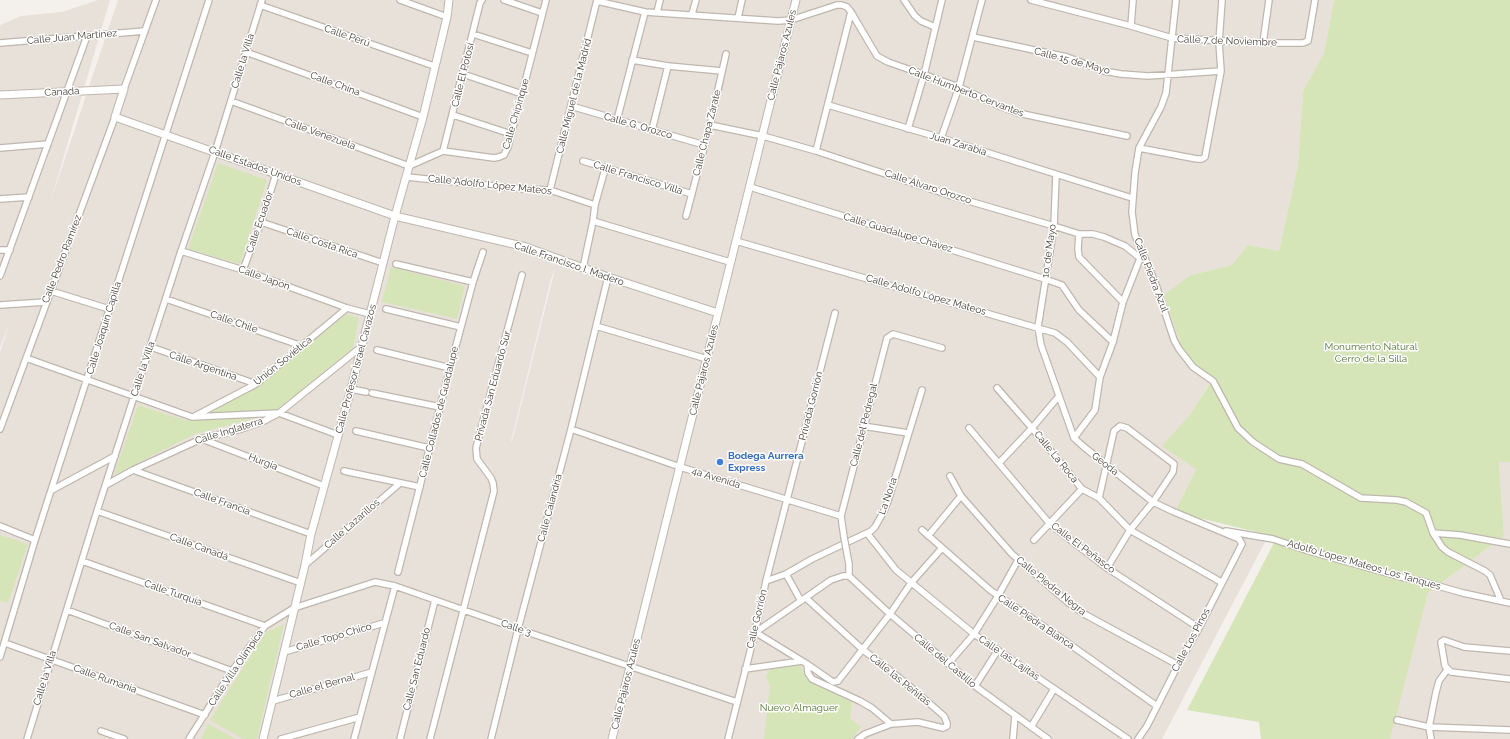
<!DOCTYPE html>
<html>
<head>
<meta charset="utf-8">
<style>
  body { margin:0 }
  canvas { display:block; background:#f4f0eb }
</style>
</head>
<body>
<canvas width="1510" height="739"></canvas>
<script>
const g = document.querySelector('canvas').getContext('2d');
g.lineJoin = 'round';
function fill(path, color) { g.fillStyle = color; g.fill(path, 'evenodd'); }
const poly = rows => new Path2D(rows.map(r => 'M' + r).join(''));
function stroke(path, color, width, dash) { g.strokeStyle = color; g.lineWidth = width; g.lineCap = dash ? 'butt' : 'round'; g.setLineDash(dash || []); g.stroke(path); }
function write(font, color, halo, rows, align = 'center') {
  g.font = font + ' Raleway,sans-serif'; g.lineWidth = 3; g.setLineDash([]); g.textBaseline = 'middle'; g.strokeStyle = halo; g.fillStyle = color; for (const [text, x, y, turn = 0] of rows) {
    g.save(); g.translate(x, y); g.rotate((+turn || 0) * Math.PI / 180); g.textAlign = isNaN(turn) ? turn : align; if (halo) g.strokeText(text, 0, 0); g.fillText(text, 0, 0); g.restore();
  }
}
const residential = poly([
  [98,0,110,0,51,200,118,0,1334,0,1324,53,1303,91,1298,165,1279,251,1248,245,1232,265,1191,275,1183,351,1210,382,1189,416,1196,469,1176,512,1266,540,1162,739,432,739,478,572,464,609,430,739,0,739,0,352,10,322,0,347,0,25,21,16,62,12],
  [555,269,512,441,511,441,551,279],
  [1499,462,1510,462,1510,739,1388,739,1428,593,1504,536]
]);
const green = poly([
  [1334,0,1510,0,1510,462,1499,462,1504,536,1428,593,1390,739,1261,739,1259,722,1187,710,1277,537,1175,512,1196,469,1162,446,1189,416,1210,383,1183,351,1164,295,1191,275,1232,265,1248,245,1279,251,1298,165,1303,91,1324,53],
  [218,163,267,180,240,264,188,249],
  [391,267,465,286,457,319,382,302],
  [347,314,359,318,353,348,277,410,206,414,255,388],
  [138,405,188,421,256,418,195,434,114,475],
  [0,535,28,544,8,603,0,601],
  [284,624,257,739,243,739,210,720,265,633],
  [801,665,803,673,819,686,852,702,850,718,861,727,852,739,764,739,770,686,766,677,767,674,772,668],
  [208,724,236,739,201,739]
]);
const minor = poly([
  [400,0,447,17],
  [504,0,542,13],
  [904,0,915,16,921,21,935,27],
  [1031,0,1131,26,1172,38,1263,43,1303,43,1308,41,1315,0],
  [1176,0,1166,93,1161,107,1139,148,1135,173,1132,212,1135,235,1155,282,1174,340,1179,349,1193,367,1213,381,1238,428,1253,442,1279,459,1302,464,1361,498,1397,500,1406,502,1426,513,1433,533,1442,547,1448,552,1485,571,1490,575,1501,601],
  [597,1,645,12,778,21,791,20,837,5,842,5,847,7,851,12,877,56,888,62,959,87,997,105,1018,113,1127,136],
  [260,5,434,66],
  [657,12,660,0],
  [692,14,696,0],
  [738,18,742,0],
  [1131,26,1133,0],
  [473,34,532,53],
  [973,37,1067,57,1104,71,1121,74,1148,76,1221,71],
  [0,43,145,31],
  [1263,43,1269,0],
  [246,52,423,117],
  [632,60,668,66,722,71],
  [463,74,522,94],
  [124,89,156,0],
  [231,101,409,166,443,151,494,158,499,157,504,155,508,147,511,134,522,94,546,0],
  [828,105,941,138,1132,198],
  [571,106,704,145],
  [453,115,511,134],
  [617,120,645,12],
  [710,125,763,136,816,151,952,196,1054,226,1079,234,1093,234,1104,237,1125,246,1140,258],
  [908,129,924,75,942,0],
  [652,130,668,66],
  [941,138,959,87,982,0],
  [0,148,48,144],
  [1139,148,1197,159,1202,159,1205,157,1221,71,1219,42,1222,0],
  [443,151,480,3,482,0],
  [816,151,851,12],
  [583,161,692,194],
  [1056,175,1054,226,1038,327,1041,345,1074,438,1084,447,1153,502,1172,511,1239,539,1242,544,1199,628,1178,665,1147,726,1138,739],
  [407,177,523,189,550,190,595,205],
  [750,187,1045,279,1062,285,1079,310,1113,342],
  [550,190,597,0],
  [0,199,29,197],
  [686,216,710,125,726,54],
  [593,221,730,262],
  [261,222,383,263],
  [1079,234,1078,249,1079,257,1123,302],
  [736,241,1055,333,1067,342,1100,377],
  [0,250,10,250],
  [181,251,243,270,347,308,370,314],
  [396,264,473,282],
  [583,268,593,221,595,205,605,169],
  [243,270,261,222,276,174],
  [0,276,87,36],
  [51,291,109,309],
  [166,299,302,346],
  [0,305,46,302],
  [386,309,461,327],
  [596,326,707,359],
  [151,347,256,384],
  [377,350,450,368],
  [26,358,192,417,279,413,338,435],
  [997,388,1032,428,1082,489,1099,498,1130,530,1221,582],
  [351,389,366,392],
  [372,393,440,407],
  [195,416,256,384,347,308],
  [863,426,908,433],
  [969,428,1050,524,1107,568,1199,628],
  [0,429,115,117],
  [571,429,680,467,841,516,844,537],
  [356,431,429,448],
  [1074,438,1095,410,1100,377,1113,342,1123,302,1141,256],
  [202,439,324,486],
  [999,463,1032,428,1059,396],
  [133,470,311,534],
  [344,471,420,487],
  [950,476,961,496,1012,554,1071,605,1086,615,1178,665],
  [106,485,133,470,201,439,241,429,264,421,279,413,361,347],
  [52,490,115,456],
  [1099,498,1114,431,1120,426,1127,428,1174,464,1173,472,1153,502,1130,530,1107,568],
  [97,511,301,583],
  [841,516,887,338,893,334,942,348],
  [0,526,35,540],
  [922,530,990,590,1058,636,1157,706],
  [1226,531,1273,539,1309,551,1401,577,1424,582,1463,593,1510,603],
  [867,533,896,570,974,634,1128,739],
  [1433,533,1460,535,1510,544],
  [928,536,961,496],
  [1034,540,1082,489],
  [82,561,265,626],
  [305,565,399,484],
  [398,572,450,368,473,282,483,252],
  [786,574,812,559,871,531,875,527,884,511,888,501,922,390],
  [849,576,890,614,975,686,1048,739],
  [766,581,786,574,801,601],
  [806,598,862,649,907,684,944,716,947,723,947,726,943,728,918,722,891,724,865,734,858,739],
  [67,610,232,671],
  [755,632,807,664,833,682,838,681,890,614,911,583,942,548],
  [756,632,831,580,843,576,849,576,849,564],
  [5,643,205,715],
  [1510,651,1464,647,1444,640,1441,642,1445,666,1451,672,1510,679],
  [284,652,384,623],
  [0,657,35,540,209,0],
  [807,664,808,673,812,679,860,701,872,708,891,724],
  [948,664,974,634,998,596,1018,560],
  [745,669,802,661],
  [975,686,998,650],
  [273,701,372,672],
  [1397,720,1429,727,1510,730],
  [1031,727,1054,689],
  [101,731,124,739],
  [27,739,97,511,181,251,215,152,262,0],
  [189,739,232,671,265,626,294,608,375,582,395,586,518,629,737,702],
  [281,739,360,717],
  [354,739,395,586],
  [400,739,435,600],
  [430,739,494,491,493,483,491,478,477,459,476,448,522,275],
  [491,739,518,629,571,429,608,277],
  [728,739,755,632,766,581,835,313],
  [1013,739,1015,716],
  [1431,739,1429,727,1436,692,1439,681,1447,670]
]);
const tertiary = poly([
  [0,95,124,89,115,117,395,216,526,247,608,277,718,313],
  [263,739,305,565,311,534,351,389,395,216,423,117,447,17,449,0],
  [612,739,796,0]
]);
const minorBridge = poly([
  [844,537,849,564]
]);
const markers = [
  [720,462,4,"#3f7fe0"]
];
const streetNames = [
  ["Calle Perú",347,36,19],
  ["Calle Juan Martínez",72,37,-5],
  ["Calle 7 de Noviembre",1227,41,2],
  ["Calle Pájaros Azules",782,55,-76],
  ["Calle la Villa",243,61,-73],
  ["Calle 15 de Mayo",1072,61,15],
  ["Calle El Potosí",463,75,-76],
  ["Calle China",335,84,20],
  ["Canada",62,92,-3],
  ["Calle Humberto Cervantes",966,92,21],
  ["Calle Miguel de la Madrid",574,96,-76],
  ["Calle Chipinque",516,114,-74],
  ["Calle G. Orozco",638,126,16],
  ["Calle Chapa Zárate",707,133,-76],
  ["Calle Venezuela",320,134,20],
  ["Juan Zarabia",958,144,17],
  ["Calle Estados Unidos",255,166,20],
  ["Calle Francisco Villa",638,178,17],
  ["Calle Adolfo López Mateos",490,185,6],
  ["Calle Álvaro Orozco",928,187,18],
  ["Calle Ecuador",260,222,-71],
  ["Calle Guadalupe Chávez",898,233,17],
  ["Calle Costa Rica",322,243,19],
  ["1o. de Mayo",1049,251,-82],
  ["Calle Pedro Ramírez",62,259,-69],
  ["Calle Francisco I. Madero",569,264,19],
  ["Calle Piedra Azul",1151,275,69],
  ["Calle Japón",264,278,20],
  ["Calle Adolfo López Mateos",926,295,16],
  ["Calle Chile",234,322,19],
  ["Calle Joaquín Capilla",104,328,-73],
  ["Unión Soviética",283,361,-39],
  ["Calle Argentina",203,366,19],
  ["Calle la Villa",143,369,-72],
  ["Calle Profesor Israel Cavazos",356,369,-75],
  ["Calle Pájaros Azules",704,370,-76],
  ["Privada San Eduardo Sur",493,386,-75],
  ["Privada Gorrión",811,406,-76],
  ["Calle Collados de Guadalupe",439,412,-76],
  ["Calle del Pedregal",864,425,-76],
  ["Calle Inglaterra",229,431,-17],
  ["Calle La Roca",1056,457,51],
  ["Hurgia",263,462,21],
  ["Geoda",1105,464,38],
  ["4a Avenida",716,478,17],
  ["La Noria",888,496,-71],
  ["Calle Francia",222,502,20],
  ["Calle Calandria",550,508,-75],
  ["Calle Lazarillos",352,524,-41],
  ["Calle Canadá",199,547,20],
  ["Calle El Peñasco",1083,548,37],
  ["Adolfo Lopez Mateos Los Tanques",1364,565,16],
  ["Calle Piedra Negra",1051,586,39],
  ["Calle Turquía",173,593,19],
  ["Calle Gorrión",757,619,-77],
  ["Calle Piedra Blanca",1036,622,34],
  ["Calle 3",516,628,19],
  ["Calle Topo Chico",334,637,-16],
  ["Calle San Salvador",150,640,20],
  ["Calle Los Pinos",1191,640,-62],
  ["Calle las Lajitas",1009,658,34],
  ["Calle del Castillo",945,661,40],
  ["Calle Villa Olímpica",236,668,-56],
  ["Calle San Eduardo",417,669,-76],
  ["Calle la Villa",45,678,-73],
  ["Calle Rumania",105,679,20],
  ["Calle las Peñitas",900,680,39],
  ["Calle Pájaros Azules",626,684,-76],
  ["Calle el Bernal",322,686,-16]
];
const parkNames = [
  ["Monumento Natural",1371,347],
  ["Cerro de la Silla",1371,359],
  ["Nuevo Almaguer",799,708]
];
const shopNames = [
  ["Bodega Aurrera",728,456],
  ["Express",728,468]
];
fill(residential, '#e8e1d9');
fill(green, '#d6e5b7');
stroke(minor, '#bfb7ae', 8);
stroke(tertiary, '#bfb7ae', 9);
stroke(minor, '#fff', 5.5);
stroke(tertiary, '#fff', 7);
stroke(minorBridge, '#bfb7ae', 8, []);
stroke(minorBridge, '#fff', 5.5);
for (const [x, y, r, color] of markers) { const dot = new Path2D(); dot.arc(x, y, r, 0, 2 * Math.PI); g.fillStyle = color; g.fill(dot); stroke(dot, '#fff', 1.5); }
write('10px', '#484039', '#fff', streetNames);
write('10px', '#537630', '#fff', parkNames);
write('bold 10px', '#366cbe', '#fff', shopNames, 'left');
</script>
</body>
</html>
